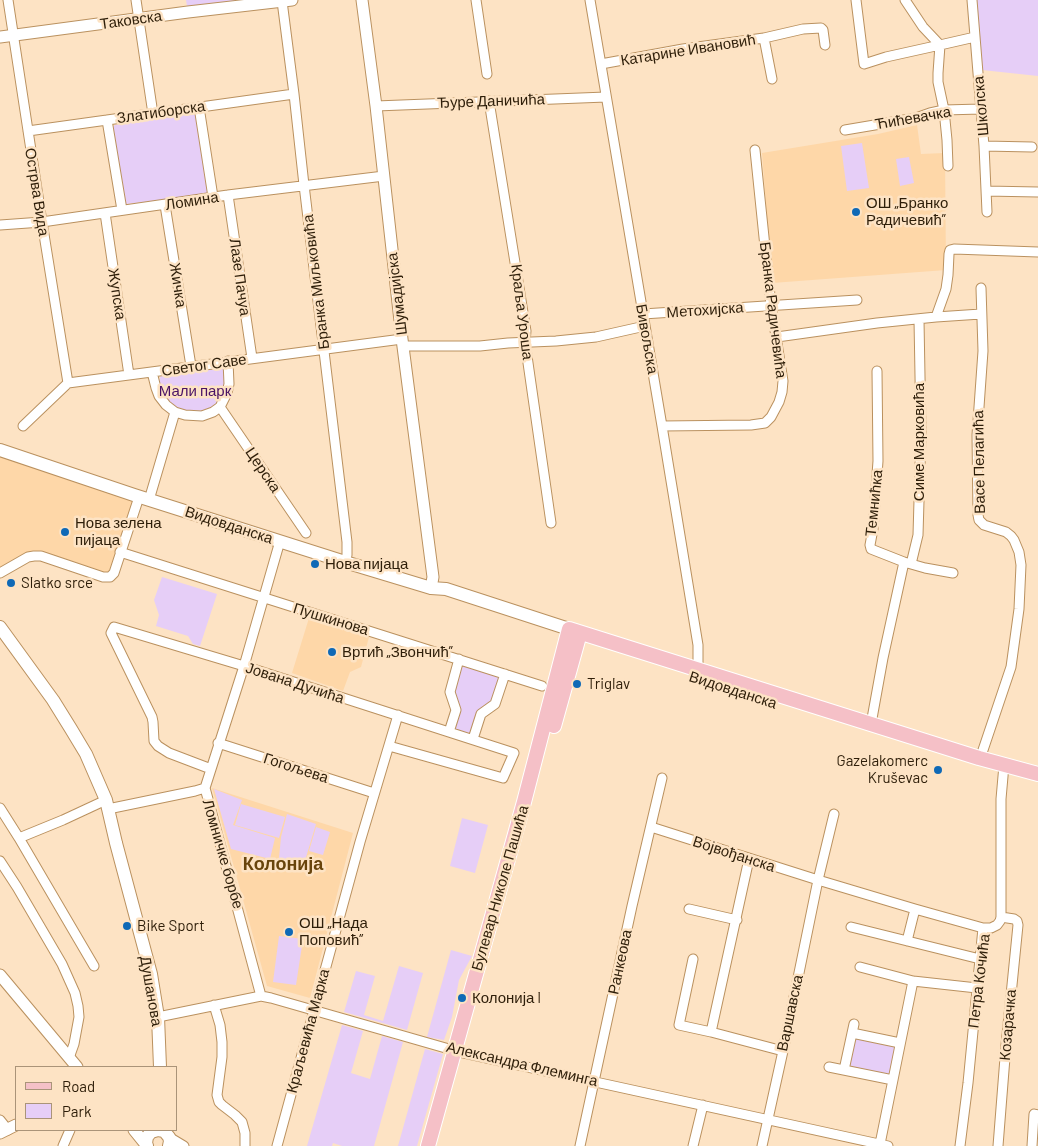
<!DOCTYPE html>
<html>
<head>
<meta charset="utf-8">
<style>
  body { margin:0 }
  #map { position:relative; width:1038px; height:1146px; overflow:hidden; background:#fde3c4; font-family:Barlow,sans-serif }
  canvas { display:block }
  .legend { position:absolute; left:15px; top:1066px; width:162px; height:65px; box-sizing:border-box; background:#fde3c4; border:1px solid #aa9479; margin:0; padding:6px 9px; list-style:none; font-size:15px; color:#2e1e09 }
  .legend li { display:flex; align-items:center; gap:10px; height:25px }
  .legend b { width:25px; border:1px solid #aa9479 }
</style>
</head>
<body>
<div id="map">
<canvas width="1038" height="1146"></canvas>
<ul class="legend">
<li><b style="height:6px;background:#f5c0c7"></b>Road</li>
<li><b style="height:14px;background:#e6cef7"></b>Park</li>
</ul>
</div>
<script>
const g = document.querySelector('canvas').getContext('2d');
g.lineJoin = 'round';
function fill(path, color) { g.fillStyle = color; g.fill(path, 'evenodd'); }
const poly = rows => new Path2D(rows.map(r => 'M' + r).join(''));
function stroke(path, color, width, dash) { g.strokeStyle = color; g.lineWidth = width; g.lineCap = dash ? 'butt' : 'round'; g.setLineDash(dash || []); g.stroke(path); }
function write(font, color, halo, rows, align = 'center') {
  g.font = font + ' Barlow,sans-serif'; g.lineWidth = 5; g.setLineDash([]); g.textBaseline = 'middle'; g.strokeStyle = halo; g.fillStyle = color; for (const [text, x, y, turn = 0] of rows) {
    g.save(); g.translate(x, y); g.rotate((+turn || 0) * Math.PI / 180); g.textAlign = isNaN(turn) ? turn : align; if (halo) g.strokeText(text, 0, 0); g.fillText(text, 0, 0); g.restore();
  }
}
const built = poly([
  [917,125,921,154,945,153,946,270,772,283,762,153,878,134],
  [0,455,138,502,114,581,34,558,0,577],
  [309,618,369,637,361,667,350,672,343,691,292,673],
  [212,788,353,833,310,998,267,986]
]);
const green = poly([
  [186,0,292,0,188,12],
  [975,0,1038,0,1038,76,982,70],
  [195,112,198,115,209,191,206,195,126,204,124,201,113,127,115,125],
  [862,143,869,188,847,191,841,146],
  [909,157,914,183,900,186,896,159],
  [223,366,226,373,224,392,219,403,209,409,198,412,179,410,165,400,160,386,159,381,161,375],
  [162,577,217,594,200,646,193,644,188,636,156,626,159,615,154,600],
  [459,659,505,674,495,704,481,714,473,739,449,732,456,710,450,692],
  [214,789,242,800,233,825,275,838,270,859,231,849],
  [241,804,285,817,279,838,235,825],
  [287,814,316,824,304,864,279,858,281,837],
  [462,818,488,825,475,873,450,866],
  [316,827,330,832,323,855,309,851],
  [279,936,303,939,296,985,273,982],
  [451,950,472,956,459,980,452,1017,444,1040,427,1037],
  [399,966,423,973,407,1030,344,1012,356,971,375,976,364,1015,383,1021],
  [342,1025,363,1031,351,1073,370,1079,382,1036,403,1042,374,1146,342,1146,333,1143,332,1146,307,1146],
  [855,1037,896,1046,889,1077,848,1067],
  [425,1049,443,1054,417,1146,398,1146]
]);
const minor = poly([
  [8,0,42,222,68,383],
  [136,0,153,114],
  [476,0,487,74],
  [590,0,662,426,698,645,698,664,694,678],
  [856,0,864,64,886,57,940,45,938,73,938,82,944,110,947,140,948,166],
  [905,0,923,27,940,45,975,37],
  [972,0,984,146,987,212],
  [282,1,294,94,304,185,347,542,347,555,345,562],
  [764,38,803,29,821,28,823,30,825,45],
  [601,64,683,49,764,38,772,79],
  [489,101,526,331,525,342,551,523],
  [376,106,606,97],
  [199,107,213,197],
  [107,120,122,210],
  [845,130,916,118,930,113,944,110,981,109],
  [28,131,294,94],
  [984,146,1032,147],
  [986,191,1038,192],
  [228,195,252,358],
  [165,205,191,366],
  [105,213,129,375],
  [0,225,42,222,228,195,384,176],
  [643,314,857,300],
  [936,317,946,289,948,275,949,254,950,250,954,249,1038,252],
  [777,337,877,323,936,317,981,314],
  [403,346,480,346,508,343,556,341,596,337,645,326],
  [877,371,878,461,873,529,870,545,871,549,876,551,904,562,925,568,953,573],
  [152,372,156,388,159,396,166,405,175,412,185,415,202,416,213,412,220,407,227,393,229,384,228,361],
  [220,407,306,533],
  [23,426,68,383,402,339],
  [662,426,751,425,765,423,771,417,779,402,782,392,783,381,771,305,755,150],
  [149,500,175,412],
  [120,552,542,686],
  [911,564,918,535,921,432,919,320],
  [0,573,28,557,34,556,41,556,103,577,110,577,114,573,139,497],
  [871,724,883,658,904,562],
  [449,732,456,710,450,692,459,659],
  [473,739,481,714,495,704,505,674],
  [218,743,374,793],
  [979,758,982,753,1011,667,1019,609,1021,565,1019,552,1014,540,1011,536,1006,532,984,525,979,520,978,515,977,435,983,351,981,288],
  [211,769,169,753,158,746,154,741,153,722,152,717,111,633,114,627,244,666,514,753,503,778,389,746],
  [0,808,19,838,94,966],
  [108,809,195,791,205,788],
  [651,827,818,880,915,909,983,928,991,928,997,925,1000,921,1001,917,1001,799,1004,765],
  [19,838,63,820,106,800],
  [0,861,17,887,62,964,75,993,78,1006,79,1017,74,1044,69,1058],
  [689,909,737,920],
  [851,927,980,959],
  [907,941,915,909],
  [693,959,679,1025,711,1032,783,1051],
  [860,967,913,981,977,988],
  [261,996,205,788,244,666,280,541],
  [214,1005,220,1025,222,1042,222,1057,217,1095,219,1102,222,1105,235,1115,242,1122,245,1133,245,1146],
  [158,1017,261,996,271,998,463,1053,888,1146],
  [711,1032,749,859],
  [852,1033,900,1043],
  [829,1067,893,1080],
  [844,1070,854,1024],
  [0,1120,8,1130],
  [169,1137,184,1146],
  [880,1144,913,981],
  [63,1146,70,1130],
  [277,1146,360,842,398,715],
  [580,1146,632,906,662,778],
  [693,1146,703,1105],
  [762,1146,783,1051,818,880,834,814],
  [960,1146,968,1083,983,928],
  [998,1146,1006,1045,1018,925,1017,921,1014,919,1001,917],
  [1032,1146,1034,1114,1038,1115]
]);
const tertiary = poly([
  [362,0,376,106,402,339,433,577,431,588],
  [0,37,188,12,292,0],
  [0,975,77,1067],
  [134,1130,147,1146],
  [0,1133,16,1125]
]);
const secondary = poly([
  [0,450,134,495,345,562,431,588,446,589,569,629],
  [0,627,53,700,71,729,86,754,106,800,116,843,151,974,158,1017,160,1067],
  [147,1146,146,1143,147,1137,151,1132,158,1130,164,1131,169,1137,170,1141,169,1146]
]);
const primary = poly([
  [554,726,580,633],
  [428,1146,524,802,569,629,979,758,1038,774]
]);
const markers = [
  [856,212,5,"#0f69b6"],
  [65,532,5,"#0f69b6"],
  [315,564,5,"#0f69b6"],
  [11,583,5,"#0f69b6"],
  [332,652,5,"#0f69b6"],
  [577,684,5,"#0f69b6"],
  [938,770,5,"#0f69b6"],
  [127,926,5,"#0f69b6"],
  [289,932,5,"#0f69b6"],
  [462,998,5,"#0f69b6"]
];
const streetNames = [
  ["Таковска",131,20,-8],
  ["Катарине Ивановић",688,50,-9],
  ["Ђуре Даничића",491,101,-2],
  ["Школска",981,106,-95],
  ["Златиборска",161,112,-8],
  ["Ћићевачка",913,118,-10],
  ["Острва Вида",37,192,81],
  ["Ломина",192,201,-9],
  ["Лазе Пачуа",240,277,82],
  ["Бранка Миљковића",316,282,-97],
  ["Жичка",178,285,81],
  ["Жупска",117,294,81],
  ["Шумадијска",397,294,-97],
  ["Метохијска",705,310,-4],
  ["Бранка Радичевића",773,310,83],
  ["Краља Уроша",522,312,83],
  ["Бивољска",647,339,80],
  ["Светог Саве",204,365,-8],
  ["Симе Марковића",919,442,-90],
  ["Васе Пелагића",979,462,-91],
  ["Церска",263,470,56],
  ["Темнићка",874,503,-84],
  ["Видовданска",229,525,18],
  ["Пушкинова",331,619,17],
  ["Јована Дучића",295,683,18],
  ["Видовданска",733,690,18],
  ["Гогољева",296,768,18],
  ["Ломничке борбе",223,854,74],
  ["Војвођанска",734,854,18],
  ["Булевар Николе Пашића",500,888,-74],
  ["Ранкеова",620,962,-78],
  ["Петра Кочића",979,981,-83],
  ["Душанова",151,991,80],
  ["Варшавска",790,1013,-78],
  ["Козарачка",1008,1025,-85],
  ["Краљевића Марка",308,1031,-75],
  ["Александра Флеминга",522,1064,13]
];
const poiNames = [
  ["ОШ „Бранко",866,203],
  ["Радичевић”",866,220],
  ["Нова зелена",75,523],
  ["пијаца",75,540],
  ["Нова пијаца",325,564],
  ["Slatko srce",21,583],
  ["Вртић „Звончић”",342,652],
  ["Triglav",587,684],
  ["Gazelakomerc",928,761,"right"],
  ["Kruševac",928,778,"right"],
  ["ОШ „Нада",299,923],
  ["Поповић”",299,940],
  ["Bike Sport",137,926],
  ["Колонија I",472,998]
];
const parkNames = [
  ["Мали парк",195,391]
];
const quarterNames = [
  ["Колонија",283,864]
];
fill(built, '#fed7a8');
fill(green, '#e6cef7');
stroke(minor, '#ba915f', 11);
stroke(tertiary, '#ba915f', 13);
stroke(secondary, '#ba915f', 14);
stroke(primary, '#fff', 16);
stroke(minor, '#fff', 9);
stroke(tertiary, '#fff', 11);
stroke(secondary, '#fff', 12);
stroke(primary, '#f5c0c7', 14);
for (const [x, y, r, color] of markers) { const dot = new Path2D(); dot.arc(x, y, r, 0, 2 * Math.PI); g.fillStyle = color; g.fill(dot); stroke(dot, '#fde3c4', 2); }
write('15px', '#2e1e09', '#fde3c4', streetNames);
write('15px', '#2e1e09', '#fde3c4', poiNames, 'left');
write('15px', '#4a1365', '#fde3c4', parkNames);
write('bold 18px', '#68440c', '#fde3c4', quarterNames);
</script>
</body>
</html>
